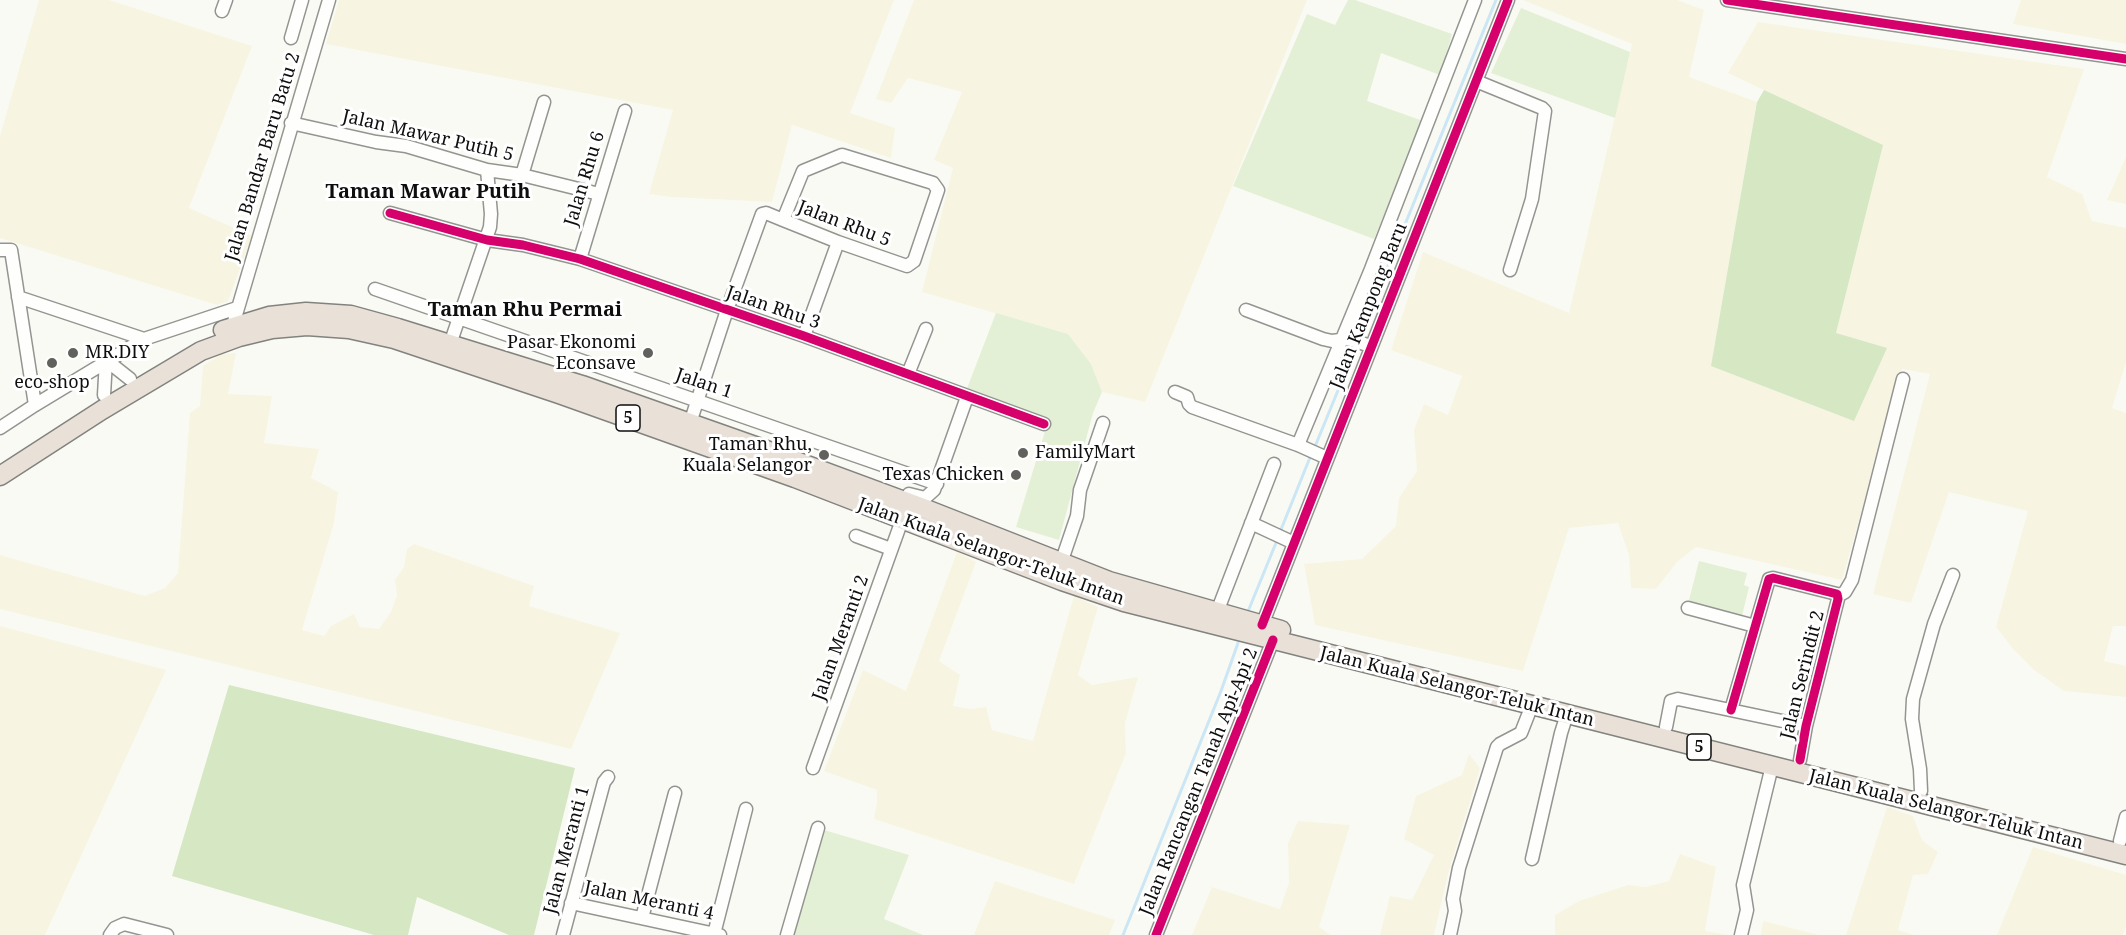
<!DOCTYPE html>
<html>
<head>
<meta charset="utf-8">
<style>
  body { margin:0 }
  canvas { display:block; background:#fafaf4 }
</style>
</head>
<body>
<canvas width="2126" height="935"></canvas>
<script>
const g = document.querySelector('canvas').getContext('2d');
g.lineJoin = 'round';
function fill(path, color) { g.fillStyle = color; g.fill(path, 'evenodd'); }
const poly = rows => new Path2D(rows.map(r => 'M' + r).join(''));
function stroke(path, color, width, dash) { g.strokeStyle = color; g.lineWidth = width; g.lineCap = dash ? 'butt' : 'round'; g.setLineDash(dash || []); g.stroke(path); }
function write(font, color, halo, rows, align = 'center') {
  g.font = font + ' "Noto Serif",serif'; g.lineWidth = 6; g.setLineDash([]); g.textBaseline = 'middle'; g.strokeStyle = halo; g.fillStyle = color; for (const [text, x, y, turn = 0] of rows) {
    g.save(); g.translate(x, y); g.rotate((+turn || 0) * Math.PI / 180); g.textAlign = isNaN(turn) ? turn : align; if (halo) g.strokeText(text, 0, 0); g.fillText(text, 0, 0); g.restore();
  }
}
const farmland = poly([
  [39,0,109,0,252,46,189,208,252,236,228,301,217,305,0,238,0,136],
  [339,0,894,0,850,113,895,128,891,158,792,125,772,202,671,197,649,194,673,110,326,44],
  [914,0,1307,0,1145,402,1102,392,1091,364,1068,334,922,292,953,168,934,160,962,92,908,78,891,103,876,99],
  [1523,0,1677,0,1704,10,1689,77,1757,102,1712,366,1836,333,1882,146,1728,73,1758,22,2084,69,2047,177,2082,194,2092,221,2126,228,2126,362,2112,408,2126,413,2126,626,2113,626,2104,661,2126,666,2126,697,2064,691,2034,670,2014,650,1996,627,2028,511,1949,492,1911,603,1873,594,1930,374,1902,369,1842,580,1696,547,1677,562,1656,589,1631,588,1629,555,1618,523,1569,528,1523,671,1315,625,1304,564,1362,559,1396,526,1399,498,1417,471,1414,430,1424,404,1448,415,1462,376,1391,350,1423,252,1569,313,1632,44],
  [2021,0,2126,0,2126,44,2013,24],
  [2126,157,2126,204,2107,200],
  [236,353,228,394,272,396,264,443,319,449,311,478,338,492,334,523,302,630,324,636,331,626,354,614,360,627,379,629,391,612,397,595,395,580,404,567,407,549,414,544,534,586,529,606,620,633,571,749,0,609,0,555,145,596,165,588,178,573,190,413,200,406,203,366,222,354],
  [957,552,976,562,939,661,960,675,953,706,971,709,986,707,992,730,1033,741,1074,596,1098,607,1078,675,1092,685,1138,677,1125,723,1126,753,1074,884,874,819,877,802,877,790,824,771,863,670,906,691],
  [0,626,166,670,45,935,0,935],
  [1469,754,1480,768,1448,874,1434,935,1380,935,1390,896,1412,900,1434,855,1404,839,1416,796,1462,775],
  [1887,807,1913,816,1922,840,1938,852,1928,874,1913,875,1898,930,1914,935,1846,935],
  [1298,821,1350,825,1319,927,1331,935,1192,935,1212,887,1280,909,1289,883,1288,843],
  [2033,847,2126,875,2126,926,2123,935,1997,935],
  [1680,854,1716,867,1705,931,1729,935,1555,935,1555,915,1579,901,1628,885,1646,887,1669,881],
  [995,881,1115,920,1109,935,974,935],
  [1763,921,1819,935,1761,935]
]);
const green = poly([
  [1348,0,1355,0,1452,34,1440,75,1381,53,1367,101,1423,121,1374,239,1233,186,1307,14,1335,25],
  [1521,8,1630,52,1615,118,1491,73],
  [996,313,1068,334,1091,364,1102,392,1093,413,1059,540,1016,527,1049,418,966,391],
  [1699,561,1747,573,1744,585,1749,587,1742,616,1688,604],
  [824,830,909,855,884,919,923,935,794,935]
]);
const forest = poly([
  [1764,90,1883,145,1836,333,1887,348,1854,421,1711,366,1757,102],
  [229,685,575,768,534,935,509,935,417,897,408,935,374,935,172,876]
]);
const stream = poly([
  [1359,338,1496,0],
  [1314,449,1357,344],
  [1280,532,1311,455],
  [1249,609,1278,538],
  [1123,935,1221,691,1238,643]
]);
const minor = poly([
  [1727,0,2126,59],
  [222,11,226,0],
  [291,38,302,0],
  [1476,81,1542,108,1545,111,1532,199,1510,270],
  [544,102,522,175,599,194],
  [291,123,376,142,406,146,487,170,522,175],
  [390,213,487,240,523,245,580,259,804,336,1044,424],
  [0,250,11,250,35,405],
  [580,259,625,111],
  [375,289,937,484],
  [18,297,144,339],
  [1246,310,1323,339,1332,341,1348,339,1371,346],
  [233,325,329,0],
  [804,336,838,242],
  [448,350,490,227,491,214,487,170],
  [106,360,130,379],
  [908,374,926,329],
  [1175,392,1187,397,1189,404,1192,407,1298,445,1327,458],
  [104,395,106,360],
  [690,423,727,310,762,214,766,213,783,220,838,242,907,266,914,261,938,190,933,183,842,155,803,171,783,220],
  [0,428,35,405,144,339,237,308],
  [1298,445,1371,269,1475,0],
  [909,494,925,498,934,490,967,397],
  [1251,523,1294,543],
  [856,536,891,549],
  [1061,563,1077,516,1080,490,1103,423],
  [1838,596,1845,592,1852,580,1903,379],
  [1688,608,1755,626],
  [1217,612,1274,464],
  [1262,625,1508,0],
  [1731,710,1769,579,1773,578,1837,594,1838,599,1806,726,1800,760],
  [1666,727,1671,701,1678,699,1806,726],
  [813,768,902,520],
  [1921,791,1920,769,1912,719,1913,699,1934,624,1953,575],
  [2120,841,2126,817],
  [1532,859,1561,733,1567,714],
  [571,903,720,935],
  [642,918,675,793],
  [714,934,746,809],
  [110,935,115,928,124,924,167,935],
  [563,935,604,782,608,777],
  [787,935,818,828],
  [1156,935,1273,640],
  [1450,935,1455,911,1453,899,1459,868,1497,747,1500,744,1521,733,1532,705],
  [1741,935,1747,910,1743,885,1772,766]
]);
const highway = poly([
  [223,330,269,316,306,312,351,315,398,328,582,385,758,447,926,509,1109,581,1281,630],
  [0,476,102,410,201,351,239,337,272,329,307,326,349,329,394,339,559,394,795,478,1062,581,1124,602,2126,855]
]);
const cycleway = poly([
  [1727,0,2126,59],
  [390,213,487,240,523,245,580,259,804,336,1044,424],
  [1262,625,1508,0],
  [1731,710,1769,579,1773,578,1837,594,1838,599,1806,726,1800,760],
  [1156,935,1273,640]
]);
const markers = [
  [73,353,6,"#61615e"],
  [648,353,6,"#61615e"],
  [52,363,6,"#61615e"],
  [1023,453,6,"#61615e"],
  [824,455,6,"#61615e"],
  [1016,475,6,"#61615e"]
];
const shields = [
  [628,418,24],
  [1699,747,24]
];
const shieldNames = [
  ["5",628,418],
  ["5",1699,747]
];
const streetNames = [
  ["Jalan Mawar Putih 5",428,136,13],
  ["Jalan Bandar Baru Batu 2",263,157,-73],
  ["Jalan Rhu 6",585,179,-73],
  ["Jalan Rhu 5",844,224,21],
  ["Jalan Kampong Baru",1369,306,-68],
  ["Jalan Rhu 3",773,308,19],
  ["Jalan 1",704,384,19],
  ["Jalan Kuala Selangor-Teluk Intan",991,552,20],
  ["Jalan Meranti 2",841,638,-70],
  ["Jalan Serindit 2",1803,675,-76],
  ["Jalan Kuala Selangor-Teluk Intan",1457,687,14],
  ["Jalan Rancangan Tanah Api-Api 2",1199,782,-68],
  ["Jalan Kuala Selangor-Teluk Intan",1946,810,14],
  ["Jalan Meranti 1",567,850,-75],
  ["Jalan Meranti 4",649,901,12]
];
const poiNames = [
  ["Pasar Ekonomi",636,343],
  ["Econsave",636,364],
  ["MR.DIY",85,353,"left"],
  ["eco-shop",52,383,"center"],
  ["Taman Rhu,",812,445],
  ["Kuala Selangor",812,466],
  ["FamilyMart",1035,453,"left"],
  ["Texas Chicken",1004,475]
];
const neighbourhoodNames = [
  ["Taman Mawar Putih",428,192],
  ["Taman Rhu Permai",525,310]
];
fill(farmland, '#f7f5e1');
fill(green, '#e4f0d5');
fill(forest, '#d5e7c3');
stroke(stream, '#cbe6f4', 3);
stroke(minor, '#949492', 15);
stroke(highway, '#82827f', 21);
stroke(minor, '#fefefd', 12);
stroke(highway, '#e9e0d7', 18);
stroke(cycleway, '#d6006c', 9);
for (const [x, y, r, color] of markers) { const dot = new Path2D(); dot.arc(x, y, r, 0, 2 * Math.PI); g.fillStyle = color; g.fill(dot); stroke(dot, '#fff', 2); }
for (const [x, y, w] of shields) { const box = new Path2D(); box.roundRect(x - w / 2, y - 13, w, 26, 4.5); g.fillStyle = '#fff'; g.fill(box); stroke(box, '#0e0e0e', 1.5); }
write('bold 16px', '#0e0e0e', null, shieldNames);
write('18px', '#0e0e0e', '#fff', streetNames);
write('18px', '#0e0e0e', '#fff', poiNames, 'right');
write('bold 20px', '#0e0e0e', '#fff', neighbourhoodNames);
</script>
</body>
</html>
